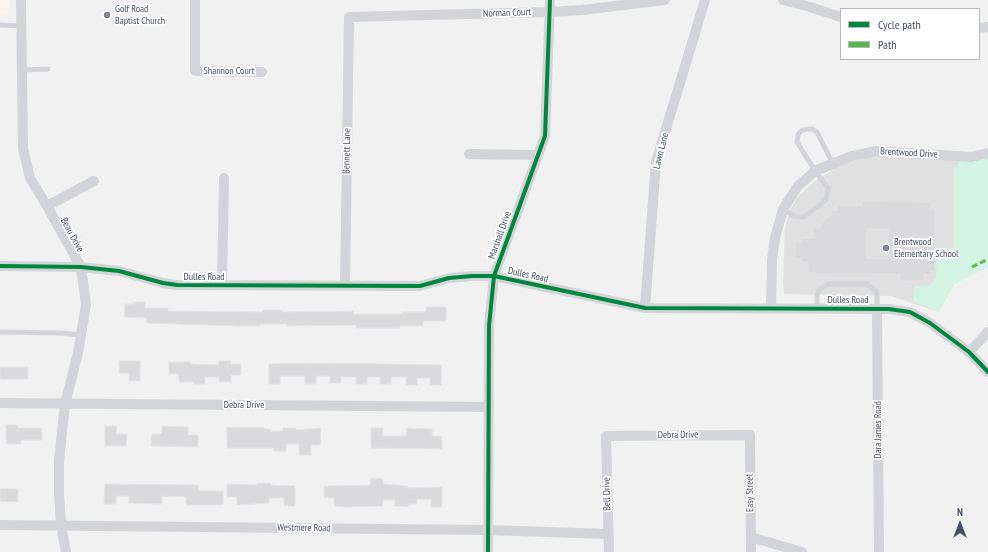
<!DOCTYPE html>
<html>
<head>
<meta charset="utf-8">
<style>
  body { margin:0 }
  #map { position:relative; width:988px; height:552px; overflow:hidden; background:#f2f1f1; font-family:"PT Sans Narrow",sans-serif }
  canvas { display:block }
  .legend { position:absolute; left:840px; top:8px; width:140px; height:52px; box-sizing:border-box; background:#fff; border:1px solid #b5b9c0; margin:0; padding:5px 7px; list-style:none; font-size:12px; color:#464f61 }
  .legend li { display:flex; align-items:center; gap:8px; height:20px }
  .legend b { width:20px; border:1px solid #b5b9c0 }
  .north { position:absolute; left:940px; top:504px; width:40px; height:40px; -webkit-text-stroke:3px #fff; paint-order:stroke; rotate:0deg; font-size:11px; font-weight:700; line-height:16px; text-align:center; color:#464f61 }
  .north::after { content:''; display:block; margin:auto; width:14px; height:18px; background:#464f61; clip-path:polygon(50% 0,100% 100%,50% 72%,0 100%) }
</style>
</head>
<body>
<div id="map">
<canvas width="988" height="552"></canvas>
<ul class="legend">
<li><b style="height:5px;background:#00873e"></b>Cycle path</li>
<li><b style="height:5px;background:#58b947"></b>Path</li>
</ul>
<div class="north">N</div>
</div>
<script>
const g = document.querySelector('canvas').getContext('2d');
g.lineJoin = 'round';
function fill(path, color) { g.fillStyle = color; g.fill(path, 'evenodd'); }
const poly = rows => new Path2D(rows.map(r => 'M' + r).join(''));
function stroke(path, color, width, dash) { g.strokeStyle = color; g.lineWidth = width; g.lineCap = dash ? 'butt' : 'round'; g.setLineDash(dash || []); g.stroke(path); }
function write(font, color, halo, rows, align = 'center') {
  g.font = font + ' "PT Sans Narrow",sans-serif'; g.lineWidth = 3.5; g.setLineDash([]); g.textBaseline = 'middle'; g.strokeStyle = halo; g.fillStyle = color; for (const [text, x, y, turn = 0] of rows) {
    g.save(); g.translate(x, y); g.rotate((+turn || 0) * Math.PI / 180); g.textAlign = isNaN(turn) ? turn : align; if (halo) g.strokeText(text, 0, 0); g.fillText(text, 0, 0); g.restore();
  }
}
const commercial = poly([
  [0,0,9,0,9,15,0,15]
]);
const education = poly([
  [876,155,958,161,988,267,954,284,939,312,891,296,784,294,783,281,785,228,790,210,797,198,815,181,842,164]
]);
const green = poly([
  [988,157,988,267,954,284,939,312,913,301,915,286,929,286,936,279,937,248,954,248,954,167,958,167,958,161]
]);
const building = poly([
  [862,201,931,202,931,208,935,208,935,271,931,271,931,274,924,274,924,281,900,281,900,274,808,273,808,262,801,262,801,258,795,258,795,242,801,242,802,239,813,238,813,228,819,228,824,220,831,215,831,210,838,210,838,205,862,205,862,201],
  [867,229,888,229,888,259,866,258,867,229],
  [133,302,145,302,145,308,168,308,168,311,191,311,263,312,263,310,283,310,283,312,353,311,353,314,403,314,403,312,426,312,426,307,446,307,446,321,423,321,423,326,400,326,400,328,356,328,356,325,287,326,287,324,260,324,260,326,240,326,147,323,147,318,124,317,125,304,133,304,133,302],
  [119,361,140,361,140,381,129,381,129,373,119,373,119,361],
  [219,361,231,361,231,364,241,364,241,375,231,375,231,382,219,382,219,377,205,377,205,384,194,384,194,382,179,382,179,374,169,374,169,362,191,362,191,364,219,365,219,361],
  [320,363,442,365,441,385,430,385,430,378,417,378,417,385,406,385,406,377,391,377,391,384,380,384,380,377,367,377,367,384,356,384,356,377,341,377,341,383,330,383,330,376,316,376,316,384,305,384,305,376,280,376,280,384,269,384,269,364,320,363],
  [0,367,28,367,28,379,0,379,0,367],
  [6,425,18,425,18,428,42,428,42,440,21,440,21,444,6,444,6,425],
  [105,426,117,426,116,434,127,434,126,446,105,446,105,426],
  [162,426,188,427,188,435,198,435,198,447,151,446,152,434,162,434,162,426],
  [227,427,265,428,265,429,270,429,270,431,283,431,283,428,296,428,296,430,321,428,320,445,311,445,311,455,299,455,299,444,286,444,286,452,274,451,274,448,227,448,227,427],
  [371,428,383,428,382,436,406,436,406,428,432,429,432,436,442,436,442,449,371,448,371,428],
  [371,478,383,479,383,484,408,486,408,488,442,487,442,507,431,507,431,499,417,499,417,504,408,504,408,507,395,506,395,500,383,500,382,506,345,507,334,506,334,498,324,498,324,486,370,485,371,478],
  [257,483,270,483,270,485,295,486,295,506,284,506,284,498,269,498,269,503,237,505,237,497,227,497,227,484,257,485,257,483],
  [105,484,198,485,198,491,223,491,223,505,186,505,186,497,162,496,162,504,129,503,129,496,116,496,116,504,104,504,105,484],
  [0,489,18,489,18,502,0,501,0,489]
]);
const lane = poly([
  [0,25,22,26],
  [22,70,48,69],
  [783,209,794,216,804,217,826,200,828,188,815,171,797,142,798,135,801,131,806,129,812,129,817,132,833,164],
  [817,308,817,294,819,290,828,284,867,284,876,291,877,295,877,308],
  [0,332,61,333,81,335]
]);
const street = poly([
  [21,0,23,149,30,178,47,206,81,267,86,305,78,353,65,404,59,461,59,493,61,526,66,552],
  [195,0,195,71,262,72],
  [783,0,810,7,841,17],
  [979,28,988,27],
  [469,154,537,155],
  [47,206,94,181],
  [0,266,81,267,119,271,163,283,177,285,420,286,449,278,472,276,494,276,645,308,889,309,910,312,930,323,969,352,988,372],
  [222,285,224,178],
  [345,285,349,17,550,12,582,10,665,0],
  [645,308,656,162,705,0],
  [771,308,772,260,775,238,783,209,798,186,815,171,852,156,877,151,971,157,988,153],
  [877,308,879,552],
  [969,352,988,332],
  [0,403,488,407],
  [0,525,488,530,608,534],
  [751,537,802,552],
  [488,552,489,326,494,276,545,136,550,0],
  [609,552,606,436,750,435,751,552]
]);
const quiet = poly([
  [972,267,988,259]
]);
const cycleway = poly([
  [0,266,81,267,119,271,163,283,177,285,420,286,449,278,472,276,494,276,645,308,889,309,910,312,930,323,969,352,988,372],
  [488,552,489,326,494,276,545,136,550,0]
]);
const markers = [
  [107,15,4,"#828893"],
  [886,248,4,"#828893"]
];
const poiNames = [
  ["Golf Road",115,9],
  ["Baptist Church",115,21],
  ["Brentwood",894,242],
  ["Elementary School",894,254]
];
const streetNames = [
  ["Norman Court",507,13,-2],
  ["Shannon Court",229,71],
  ["Bennett Lane",347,151,-89],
  ["Lawn Lane",661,151,-76],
  ["Brentwood Drive",909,153,3],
  ["Beau Drive",72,235,61],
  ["Marshall Drive",500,235,-70],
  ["Dulles Road",528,275,12],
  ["Dulles Road",204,277],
  ["Dulles Road",848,300],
  ["Debra Drive",244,405],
  ["Dara James Road",878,430,-90],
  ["Debra Drive",678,435,-1],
  ["Easy Street",750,493,-91],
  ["Bell Drive",607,494,-91],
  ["Westmere Road",304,528,1]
];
fill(commercial, '#f9f7ed');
fill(education, '#e0e0e1');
fill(green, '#d4f3e5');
fill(building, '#dadadd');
stroke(building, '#e3e3e4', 1);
stroke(lane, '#d2d4d8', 5);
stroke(street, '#d2d4d8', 10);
stroke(quiet, '#58b947', 3, [6, 3]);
stroke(cycleway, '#00873e', 4);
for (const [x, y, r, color] of markers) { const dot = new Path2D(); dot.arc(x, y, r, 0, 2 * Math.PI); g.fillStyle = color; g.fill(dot); stroke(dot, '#fff', 1.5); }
write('10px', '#464f61', '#fff', poiNames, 'left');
write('10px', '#464f61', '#fff', streetNames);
</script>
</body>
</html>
